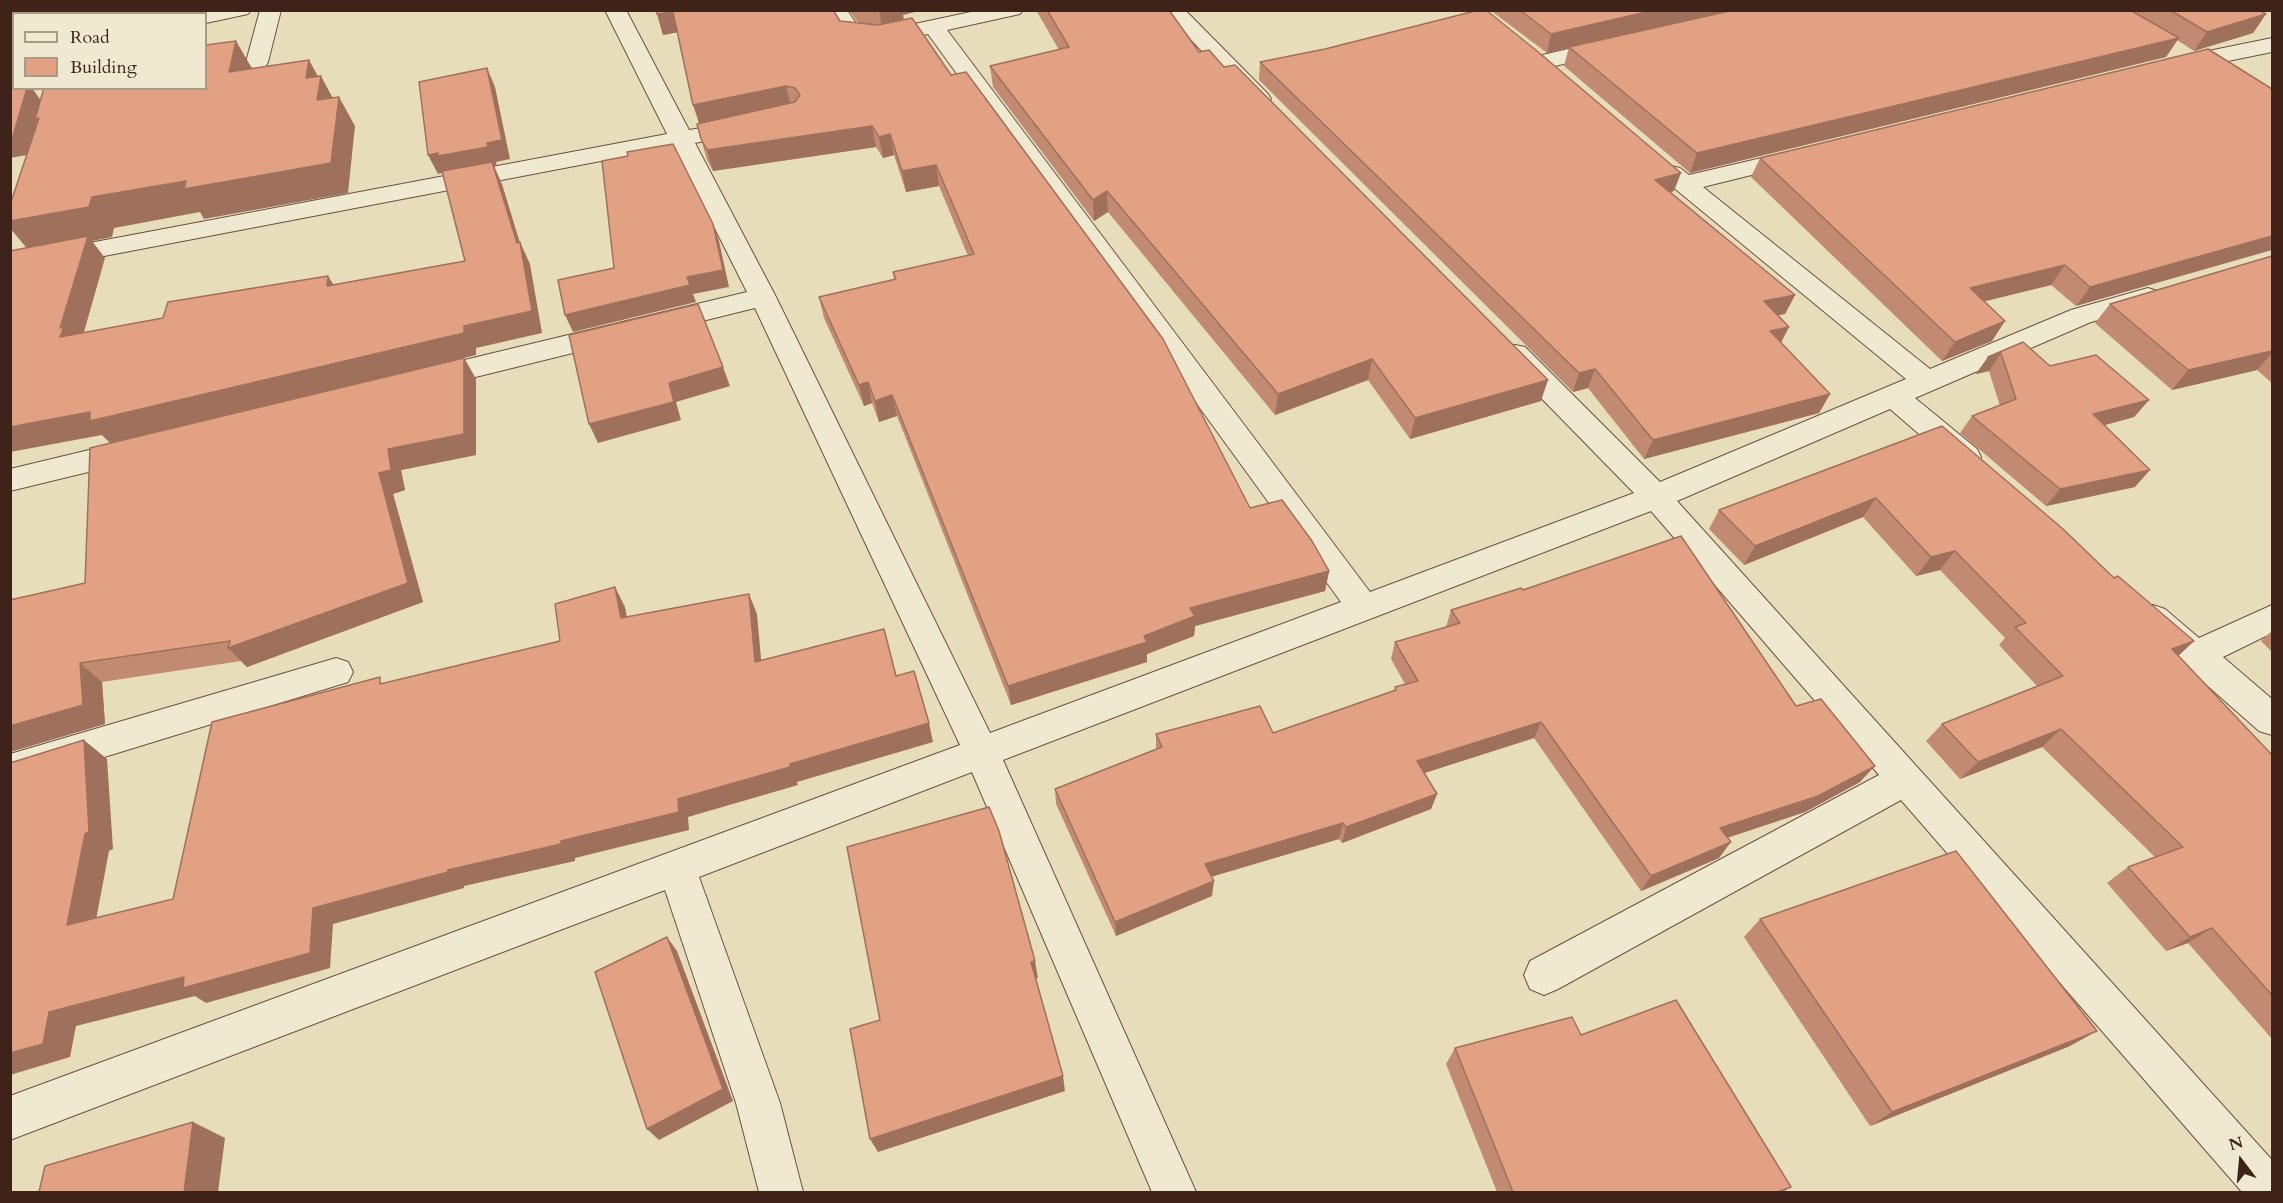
<!DOCTYPE html>
<html>
<head>
<meta charset="utf-8">
<style>
  body { margin:0 }
  #map { position:relative; width:2283px; height:1203px; overflow:hidden; background:#e7ddba; font-family:Cardo,serif }
  canvas { display:block }
  .frame { position:absolute; inset:0; border:12px solid #3f2319; pointer-events:none }
  .legend { position:absolute; left:12px; top:12px; width:195px; height:78px; box-sizing:border-box; background:#efe9d2; border:2px solid #a99a88; margin:0; padding:8px 10px; list-style:none; font-size:18px; color:#3f2319 }
  .legend li { display:flex; align-items:center; gap:12px; height:30px }
  .legend b { width:30px; border:2px solid #a99a88 }
  .north { position:absolute; left:2211px; top:1131px; width:60px; height:60px; -webkit-text-stroke:4px #efe9d2; paint-order:stroke; rotate:344deg; font-size:16px; font-weight:700; line-height:24px; text-align:center; color:#3f2319 }
  .north::after { content:''; display:block; margin:auto; width:21px; height:27px; background:#3f2319; clip-path:polygon(50% 0,100% 100%,50% 72%,0 100%) }
</style>
</head>
<body>
<div id="map">
<canvas width="2283" height="1203"></canvas>
<div class="frame"></div>
<ul class="legend">
<li><b style="height:8px;background:#efe9d2"></b>Road</li>
<li><b style="height:16px;background:#e3a184"></b>Building</li>
</ul>
<div class="north">N</div>
</div>
<script>
const g = document.querySelector('canvas').getContext('2d');
g.lineJoin = 'round';
const poly = rows => new Path2D(rows.map(r => 'M' + r).join(''));
function stroke(path, color, width, dash) { g.strokeStyle = color; g.lineWidth = width; g.lineCap = dash ? 'butt' : 'round'; g.setLineDash(dash || []); g.stroke(path); }
function fill(path, color) { g.fillStyle = color; g.fill(path, 'evenodd'); }
const minor = poly([
  [207,10,251,10,248,14,206,23,206,14,198,14,207,10],
  [260,10,281,10,268,62,265,67,257,69,249,67,246,62,260,10],
  [605,10,626,10,689,130,701,128,709,130,713,135,709,140,695,143,776,297,990,733,1341,602,928,34,882,43,852,40,844,39,826,10,847,10,859,28,882,31,980,10,1023,10,1020,14,947,30,1370,592,1634,493,1505,361,1501,354,1505,347,1515,345,1525,347,1660,482,1906,379,1662,178,1659,173,1662,168,1671,166,1680,168,1689,175,1800,149,1808,151,1812,156,1808,161,1703,187,1930,369,2071,310,2148,288,2157,291,2161,297,2157,303,2091,322,1915,398,1977,449,1981,457,1977,465,1966,468,1955,465,1890,409,1677,501,2272,1160,2272,1192,2242,1192,1901,800,1558,989,1544,995,1530,989,1524,975,1530,961,1879,775,1651,511,1003,760,1196,1192,1152,1192,972,772,699,877,780,1103,803,1192,759,1192,736,1103,665,890,10,1140,10,1096,960,745,755,308,427,389,417,386,413,379,417,372,427,369,747,292,674,147,10,274,10,258,667,134,605,10],
  [1163,10,1185,10,1268,94,1271,99,1268,104,1260,106,1252,104,1163,10],
  [2272,38,2272,52,2174,72,2166,70,2163,65,2166,60,2174,58,2272,38],
  [1611,39,1619,41,1622,46,1619,51,1542,69,1534,67,1531,62,1534,57,1611,39],
  [10,46,14,46,14,60,10,60,10,46],
  [135,439,146,442,150,450,146,458,10,491,10,469,135,439],
  [2153,605,2165,609,2199,638,2272,605,2272,633,2223,657,2272,699,2272,735,2259,731,2141,627,2136,618,2141,609,2153,605],
  [336,658,348,662,353,672,348,682,10,786,10,754,336,658]
]);
const wall = poly([
  [656,10,840,21,858,23,849,10,922,10,903,15,904,20,1250,508,1329,571,1325,591,1195,626,1194,636,1147,654,1147,662,1011,705,897,416,879,422,872,403,864,406,824,318,819,297,894,280,893,272,968,256,939,186,906,192,894,155,883,158,876,147,713,171,707,160,701,139,699,123,678,32,663,35],
  [1036,10,1169,10,1199,52,1224,67,1541,401,1410,439,1368,380,1275,415,1108,212,1094,221,993,87,990,66,1059,50],
  [1490,10,1731,10,1547,53],
  [1734,10,2259,10,2266,14,2253,33,2194,51,2177,40,2166,57,1690,173,1564,66,1569,47],
  [1260,62,1674,191,1671,192,1795,295,1785,314,1778,315,1789,327,1781,343,1830,394,1819,413,1644,459,1588,388,1573,392,1259,80],
  [2272,89,2076,306,2051,285,1984,301,1992,341,1942,361,1751,177,1760,158],
  [2272,256,2272,383,2257,370,2172,390,2095,323,2110,304],
  [2023,342,2050,366,2149,400,2134,417,2104,425,2135,487,2046,506,1960,433,1972,416,2000,406,1989,371,1976,374,1988,357],
  [464,358,476,379,476,455,401,470,405,490,393,494,423,602,247,667,241,661,102,682,105,724,10,752,85,583],
  [1942,426,2114,578,2194,641,2178,656,2272,755,2272,1039,2188,943,2166,951,2107,883,2128,867,2155,857,2042,747,1960,779,1926,741,1942,724,2037,686,1999,645,2005,638,1940,570,1916,576,1863,517,1744,565,1709,529,1719,510],
  [1523,590,1796,706,1860,782,1805,812,1727,837,1719,858,1641,891,1534,738,1424,773,1437,794,1431,809,1342,843,1339,839,1212,876,1212,896,1116,936,1056,804,1055,789,1156,749,1156,734,1273,733,1394,691,1395,687,1405,684,1391,659,1395,642,1446,627,1451,610],
  [2272,631,2272,652,2261,641],
  [1760,919,2070,1046,1870,1126,1744,937],
  [1581,1035,1791,1187,1783,1192,1497,1192,1446,1064,1455,1048]
]);
const shadedWall = poly([
  [879,10,922,10,903,15,904,24,882,29],
  [1655,10,1731,10,1547,53,1551,34],
  [673,12,679,32,663,35,657,14],
  [2266,14,2253,33,2194,51,2207,32],
  [2179,38,2166,57,1690,173,1697,153],
  [236,41,253,70,229,72],
  [309,60,320,80,321,76,337,106,317,100,306,78],
  [487,68,495,87,510,159,496,162,497,166,494,166,502,184,520,243,520,242,530,264,542,333,476,348,476,355,110,443,102,435,10,452,10,427,532,311,446,172,438,174,428,155,487,143],
  [786,86,791,107,700,126,693,105],
  [27,88,32,88,42,102,39,118,57,149,37,122,27,155,10,158,10,136],
  [339,97,355,126,348,193,204,219,200,212,114,228,112,237,92,241,105,258,80,346,60,337,60,328,30,252,10,228,10,221],
  [872,126,876,147,713,171,707,150],
  [890,134,894,155,883,158,879,137],
  [936,165,939,186,906,192,902,171],
  [1681,173,1674,191,1649,198,1655,180],
  [1107,191,1108,212,1094,221,1093,200],
  [713,224,719,241,729,287,693,294,696,302,573,332,565,315,687,277],
  [2272,236,2272,250,2076,306,2090,287],
  [2065,265,2051,285,1958,308,1970,288],
  [328,276,342,298,327,286],
  [1795,295,1785,314,1755,320,1764,301],
  [2005,321,1992,341,1942,361,1955,342],
  [1789,327,1779,345,1770,331],
  [2272,351,2272,353,2257,370,2172,390,2188,370],
  [2001,353,1989,371,1976,374,1988,357],
  [464,358,476,379,476,455,401,470,405,490,393,494,423,602,247,667,228,648,379,473,388,449],
  [1372,359,1368,380,1275,415,1278,394],
  [723,367,730,386,676,402,681,420,598,443,589,424,669,383],
  [1595,369,1588,388,1573,392,1579,373],
  [1548,380,1541,401,1410,439,1415,418],
  [868,382,872,403,864,406,859,385],
  [1830,394,1819,413,1644,459,1653,440],
  [892,395,897,416,879,422,875,401],
  [2149,400,2134,417,2080,432,2093,414],
  [2150,470,2135,487,2046,506,2060,489],
  [1876,498,1863,517,1744,565,1755,546],
  [1955,551,1940,570,1916,576,1931,557],
  [1329,571,1325,591,1195,626,1194,636,1147,654,1147,662,1011,705,1008,686,1144,636,1190,608],
  [615,587,625,607,631,638,621,618],
  [749,594,757,614,763,681,755,662],
  [2194,641,2174,660,2172,649],
  [80,663,102,682,105,724,10,752,10,726],
  [1541,722,1534,738,1412,777,1417,761],
  [929,723,933,742,797,782,798,785,688,817,689,830,575,858,575,861,464,886,464,888,333,924,330,968,206,1003,195,996,76,1026,70,1057,10,1075,10,1053,49,1012,313,908,448,870,561,841,678,799,790,764],
  [2061,729,2042,747,1960,779,1978,762],
  [84,740,107,759,113,849,109,851,92,941,67,925],
  [1875,766,1860,782,1805,812,1709,844,1720,828],
  [1437,794,1431,809,1342,843,1346,827],
  [1343,823,1339,839,1204,879,1205,864],
  [1731,842,1719,858,1641,891,1651,876],
  [1214,881,1212,896,1116,936,1115,922],
  [2212,928,2188,943,2166,951,2190,937],
  [667,937,677,951,733,1101,659,1140,647,1129],
  [1035,961,1038,978,1034,979,1031,962],
  [2097,1031,2070,1046,1870,1126,1892,1112],
  [1063,1076,1065,1091,878,1152,870,1139],
  [193,1122,225,1138,218,1192,184,1192]
]);
const building = poly([
  [656,10,833,10,840,21,878,25,912,18,951,75,966,72,1163,339,1250,508,1282,500,1312,541,1329,571,1190,608,1195,616,1144,636,1147,642,1008,686,892,395,875,401,868,382,859,385,819,297,896,279,893,272,974,254,936,165,902,171,890,134,879,137,872,126,707,150,701,139,697,124,795,102,800,95,795,88,786,86,693,105,673,12,657,14,656,10],
  [1047,10,1169,10,1199,52,1209,50,1224,67,1235,65,1548,380,1415,418,1372,359,1278,394,1107,191,1093,200,990,66,1069,47,1047,10],
  [1479,10,1486,10,1537,51,1681,173,1655,180,1795,295,1764,301,1789,327,1770,331,1830,394,1653,440,1595,369,1579,373,1260,62,1325,49,1479,10],
  [1520,10,1655,10,1551,34,1520,10],
  [1734,10,2130,10,2179,38,1697,153,1569,47,1734,10],
  [2170,10,2259,10,2266,14,2207,32,2170,10],
  [236,41,229,72,309,60,306,78,321,76,317,100,339,97,331,163,184,189,186,181,92,197,89,207,10,221,10,205,39,118,35,119,44,88,206,88,206,45,236,41],
  [2208,49,2272,89,2272,236,2090,287,2065,265,1970,288,2005,321,1955,342,1760,158,2208,49],
  [487,68,502,140,487,143,488,147,438,156,438,153,428,155,419,82,487,68],
  [10,86,14,86,14,88,27,88,13,136,10,136,10,86],
  [673,144,713,224,723,270,687,277,690,285,565,315,558,280,614,268,602,161,628,156,627,152,673,144],
  [492,162,517,243,520,242,532,311,464,326,464,333,90,421,90,412,10,427,10,251,88,236,60,328,64,327,60,337,163,318,168,302,328,276,327,286,465,261,442,171,492,162],
  [2272,256,2272,351,2188,370,2110,304,2272,256],
  [698,304,723,367,669,383,674,402,589,424,569,335,698,304],
  [2023,342,2050,366,2096,355,2149,400,2093,414,2150,470,2060,489,1972,416,2016,399,2001,353,1988,357,2023,342],
  [464,358,464,434,388,449,391,470,379,473,408,583,228,648,230,641,80,663,83,705,10,726,10,600,85,583,90,448,464,358],
  [1942,426,2063,529,2114,578,2118,576,2194,641,2172,649,2272,755,2272,995,2212,928,2190,937,2128,867,2183,847,2061,729,1978,762,1942,724,2063,676,2015,627,2026,623,1955,551,1931,557,1876,498,1755,546,1719,510,1942,426],
  [1681,536,1796,706,1821,699,1875,766,1818,796,1720,828,1731,842,1651,876,1541,722,1417,761,1437,794,1346,827,1343,823,1205,864,1214,881,1115,922,1055,789,1162,747,1156,734,1260,706,1273,733,1396,690,1395,687,1418,681,1395,642,1460,623,1451,610,1521,588,1523,590,1681,536],
  [615,587,621,618,749,594,755,662,884,629,896,676,914,671,929,723,790,764,790,767,678,799,679,812,561,841,561,844,448,870,448,872,313,908,310,953,183,988,184,977,49,1012,43,1044,10,1053,10,763,84,740,89,832,85,834,67,925,173,899,212,722,380,677,380,684,560,641,555,604,615,587],
  [989,807,999,831,1035,961,1031,962,1063,1076,870,1139,850,1029,880,1020,847,847,989,807],
  [1956,851,2097,1031,1892,1112,1760,919,1956,851],
  [667,937,723,1089,647,1129,595,972,667,937],
  [1676,1000,1791,1187,1778,1192,1513,1192,1455,1048,1572,1017,1581,1035,1676,1000],
  [193,1122,184,1192,39,1192,45,1166,193,1122]
]);
stroke(minor, '#695241', 2);
fill(minor, '#efe9d2');
fill(wall, '#c38a72');
fill(shadedWall, '#9f715c');
fill(building, '#e3a184');
stroke(building, '#9f715c', 1.5);
</script>
</body>
</html>
